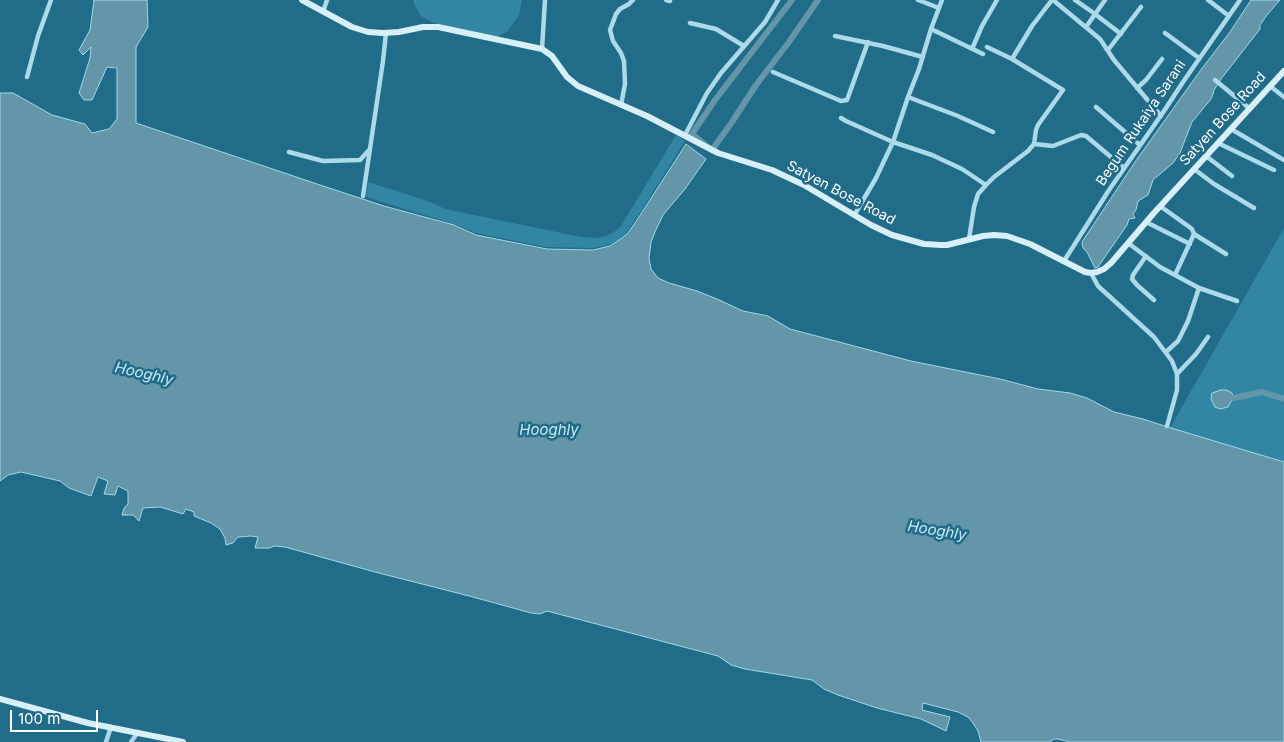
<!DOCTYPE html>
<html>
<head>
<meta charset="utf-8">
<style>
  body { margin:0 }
  #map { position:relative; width:1284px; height:742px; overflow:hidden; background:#216c88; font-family:Inter,sans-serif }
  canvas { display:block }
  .scale { position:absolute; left:10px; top:710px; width:88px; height:22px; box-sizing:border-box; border:2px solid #fff; border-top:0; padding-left:6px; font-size:15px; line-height:18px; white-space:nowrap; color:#fff; -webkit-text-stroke:4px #216c88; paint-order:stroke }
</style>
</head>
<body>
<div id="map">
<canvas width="1284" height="742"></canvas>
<div class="scale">100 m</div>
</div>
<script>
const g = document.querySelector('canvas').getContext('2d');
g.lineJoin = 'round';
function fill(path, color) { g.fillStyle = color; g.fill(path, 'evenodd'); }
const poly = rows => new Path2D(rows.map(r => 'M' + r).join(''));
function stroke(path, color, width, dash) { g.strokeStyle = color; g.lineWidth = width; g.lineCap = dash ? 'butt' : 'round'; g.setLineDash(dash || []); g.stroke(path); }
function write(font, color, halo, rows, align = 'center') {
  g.font = font + ' Inter,sans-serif'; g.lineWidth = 5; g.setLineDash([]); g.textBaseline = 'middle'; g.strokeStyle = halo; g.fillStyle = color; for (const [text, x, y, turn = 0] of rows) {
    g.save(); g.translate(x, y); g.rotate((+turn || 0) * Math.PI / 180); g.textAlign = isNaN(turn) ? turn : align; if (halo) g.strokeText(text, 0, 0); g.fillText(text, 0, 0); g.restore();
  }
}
const green = poly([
  [413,0,522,0,519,15,507,32,498,36,489,37,445,27,432,22,421,16,415,6],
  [676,135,685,141,639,214,626,233,618,240,612,244,603,246,592,248,546,247,476,233,457,225,366,197,368,182,428,201,445,209,581,237,594,238,604,237,614,232,621,226],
  [1284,228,1284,462,1170,428]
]);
const water = poly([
  [94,0,147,0,148,27,136,47,136,123,320,185,384,206,454,225,476,235,547,249,593,250,610,246,619,240,627,234,635,223,686,144,706,159,685,189,663,215,655,232,651,242,649,258,651,269,658,278,669,283,697,291,717,299,743,311,768,316,790,329,911,361,1000,379,1038,389,1070,393,1087,398,1114,412,1143,419,1171,428,1284,462,1284,742,1070,742,1058,739,1054,739,1049,742,981,742,978,731,973,723,968,717,958,712,923,703,922,710,950,717,946,731,921,719,877,708,838,695,824,689,812,680,745,669,731,665,718,656,547,611,540,614,531,613,473,597,375,572,285,547,274,546,270,548,255,548,258,537,251,536,238,537,233,543,226,545,225,538,220,529,211,523,194,516,194,512,186,509,183,514,160,507,143,508,139,521,133,515,122,515,124,508,128,504,128,491,118,486,115,495,104,494,108,481,98,477,91,496,69,488,60,481,21,472,8,475,0,481,0,93,13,93,52,115,85,124,92,133,109,129,117,119,117,68,107,67,92,100,84,100,79,93,90,58,91,47,83,55,79,50,90,30,94,0],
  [1251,0,1280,0,1267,15,1260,25,1260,29,1221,79,1214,90,1213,94,1211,99,1192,122,1180,153,1173,163,1153,180,1148,195,1138,201,1136,210,1133,214,1135,218,1129,219,1127,225,1098,267,1095,268,1087,252,1083,248,1082,242,1135,162,1200,71,1230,32,1251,0],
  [1221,390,1226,390,1232,393,1233,398,1228,407,1220,409,1215,407,1211,399,1212,393,1221,390]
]);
const canal = poly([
  [792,0,715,100,692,134,712,150,732,122,756,85,789,42,818,0],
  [1233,398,1262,392,1284,399]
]);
const street = poly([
  [666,0,670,1],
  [918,0,939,8],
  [1053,0,1100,39,1114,60,1161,116],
  [1075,0,1095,14,1121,34],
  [1208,0,1229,16],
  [323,12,327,0],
  [690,23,716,29,744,46],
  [1086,27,1105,0],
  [931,29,983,54],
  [1165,33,1199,58],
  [835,36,883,46,923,57],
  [542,49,545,0],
  [972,49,982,26,997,0],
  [1108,50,1141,7],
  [1012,59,1032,26,1052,0],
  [773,72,841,101,847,100,868,42],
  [27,77,38,36,51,0],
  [1215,80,1249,108],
  [1270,86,1284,97],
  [1137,88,1146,80,1162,59],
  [908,97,958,116,993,132],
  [621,105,625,84,624,61,621,53,613,41,610,30,616,14,620,9,629,4,633,0],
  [1096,107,1140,145],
  [841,118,846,121,893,142,932,155,962,169,986,185],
  [1231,129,1284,160],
  [685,135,707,93,721,73,765,22,778,0],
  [1218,143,1274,170],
  [1034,144,1053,146,1081,135,1086,136,1124,168],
  [289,152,323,161,360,160,369,150],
  [1206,156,1232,176],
  [1194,169,1214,184,1254,208],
  [363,196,383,61,386,33],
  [1160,206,1188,226,1192,229,1194,234,1175,275],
  [855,214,876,178,893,142,908,97,919,69,931,29,942,0],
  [1146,222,1190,244],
  [1194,234,1226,254],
  [969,239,974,207,978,194,986,185,994,177,1028,151,1034,144,1036,130,1038,125,1063,90,1012,59,987,47],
  [1128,243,1160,267,1199,288,1237,301],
  [1146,256,1133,275,1132,279,1137,285,1154,300],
  [1064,261,1109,190,1164,111,1183,82,1240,0],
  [1091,273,1098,286,1154,337,1172,361,1177,374,1177,390,1167,426],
  [1166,352,1178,341,1188,321,1199,288],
  [1177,374,1196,354,1208,337],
  [106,742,111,727],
  [131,742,138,732]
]);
const secondary = poly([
  [302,0,352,27,368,32,383,33,399,32,423,27,438,27,542,49,552,56,567,77,578,86,647,116,718,153,772,170,804,185,871,225,892,235,924,244,941,245,947,245,983,236,994,235,1007,236,1030,244,1085,272,1091,273,1097,272,1104,269,1111,263,1153,214,1284,71],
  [0,699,88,723,183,742]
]);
const streetNames = [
  ["Satyen Bose Road",1223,119,-48],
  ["Begum Rukaiya Sarani",1141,123,-56],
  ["Satyen Bose Road",841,193,28]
];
const waterNames = [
  ["Hooghly",144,374,13],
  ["Hooghly",549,430],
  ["Hooghly",937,531,9]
];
fill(green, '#3286a4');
fill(water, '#6396a8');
stroke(water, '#9fd9eb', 1);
stroke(canal, '#6396a8', 6);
stroke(street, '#acdaea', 4.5);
stroke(secondary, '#d7eff8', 6);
write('14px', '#fff', '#216c88', streetNames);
write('italic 15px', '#c5e9f4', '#216c88', waterNames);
</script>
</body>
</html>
